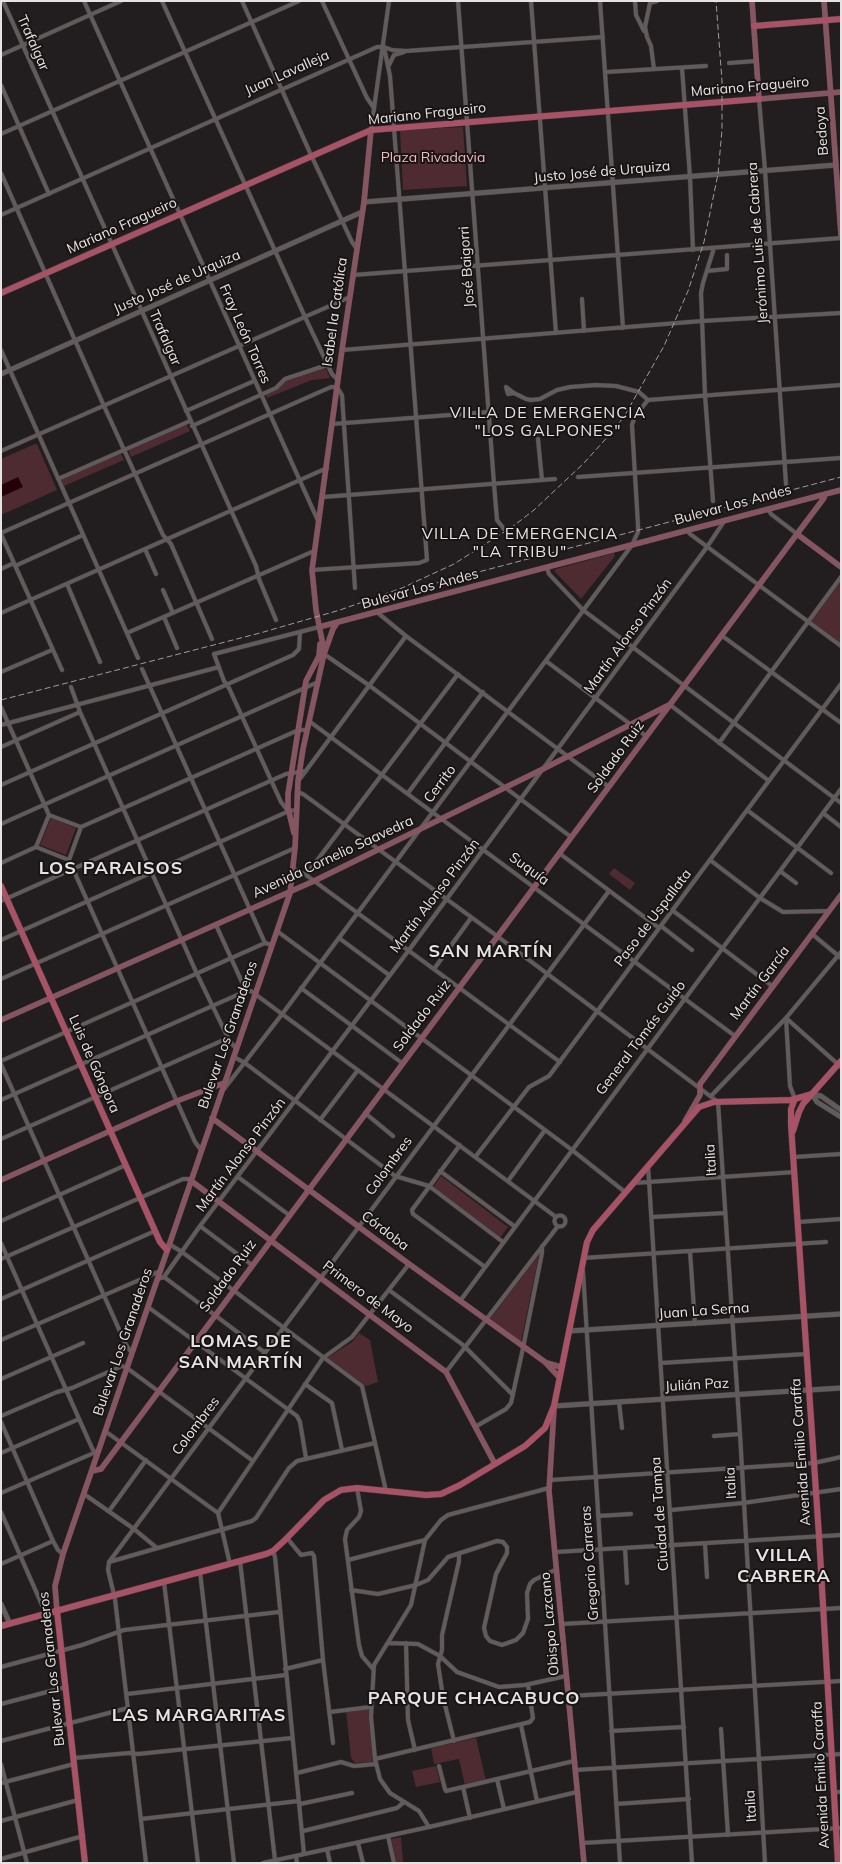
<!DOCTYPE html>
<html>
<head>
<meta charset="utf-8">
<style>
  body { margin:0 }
  #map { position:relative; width:842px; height:1864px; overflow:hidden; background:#221d1e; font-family:Mulish,sans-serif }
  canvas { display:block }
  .frame { position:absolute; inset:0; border:2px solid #e7e3e4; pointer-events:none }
</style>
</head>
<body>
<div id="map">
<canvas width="842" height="1864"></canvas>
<div class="frame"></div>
</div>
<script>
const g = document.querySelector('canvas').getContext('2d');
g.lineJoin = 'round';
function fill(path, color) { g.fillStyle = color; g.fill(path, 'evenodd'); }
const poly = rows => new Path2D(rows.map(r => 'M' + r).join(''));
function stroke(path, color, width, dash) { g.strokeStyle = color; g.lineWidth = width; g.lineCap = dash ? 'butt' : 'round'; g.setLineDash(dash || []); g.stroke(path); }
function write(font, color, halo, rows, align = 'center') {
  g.font = font + ' Mulish,sans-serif'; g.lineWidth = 4; g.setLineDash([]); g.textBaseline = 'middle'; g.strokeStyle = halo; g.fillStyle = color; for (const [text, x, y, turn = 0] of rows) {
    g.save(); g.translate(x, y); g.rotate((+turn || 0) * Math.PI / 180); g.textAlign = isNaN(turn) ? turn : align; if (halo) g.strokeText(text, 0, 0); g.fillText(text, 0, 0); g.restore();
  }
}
const green = poly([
  [463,127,467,186,403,190,400,130],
  [325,366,330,378,312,380,267,398,265,393,276,388,285,379],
  [186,423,190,431,131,457,128,449],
  [35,444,37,444,57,490,1,515,1,459],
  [120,452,124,460,64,486,61,478],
  [614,553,615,556,581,599,554,571,556,569],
  [841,580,841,644,810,621],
  [51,818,76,828,66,855,40,845],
  [614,868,635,883,630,890,609,874],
  [441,1176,508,1227,500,1238,433,1187],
  [539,1255,521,1342,489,1320],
  [359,1333,370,1340,378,1382,366,1386,327,1358,352,1342],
  [369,1708,373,1762,355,1763,351,1758,346,1710],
  [476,1738,486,1781,465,1786,459,1759,434,1764,431,1748],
  [436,1766,440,1782,416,1787,412,1771],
  [401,1837,403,1863,396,1863,391,1839]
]);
const water = poly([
  [18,477,23,487,1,497,1,485]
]);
const minor = poly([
  [3,1,256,566,259,579,276,620],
  [84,1,319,523],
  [162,1,305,317,332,374,338,380],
  [242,1,311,155,352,242,357,249],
  [322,1,367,98,374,108],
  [458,1,494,484,497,520,504,529],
  [531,1,556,333],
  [600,1,623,328],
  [635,1,636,15,644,31],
  [1,55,121,1],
  [729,63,756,61],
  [389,65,394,55,404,52],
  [682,68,690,177,693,250],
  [654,69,651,46,647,37,645,27,650,3,657,1],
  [606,72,706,66],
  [1,85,49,194],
  [759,99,765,170,786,484],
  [371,130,389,1],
  [1,134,299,1],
  [1,173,104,406,163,535,171,544,212,639],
  [1,215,377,47,384,47,392,50,406,51,603,37],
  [707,271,727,269,727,255],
  [353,275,841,238],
  [582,299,584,331],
  [1,350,138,658],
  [342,350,702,321,841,313],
  [514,393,506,387,508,394,514,393,526,399,531,400,540,399,557,390,570,387,596,385,616,386,639,392,648,400],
  [186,411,254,381],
  [332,424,489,412],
  [192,426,276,388,285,379,327,365],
  [538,439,542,480],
  [1,451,350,297],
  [578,477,841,458],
  [58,479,190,421],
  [323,497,555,479],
  [713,501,705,395,701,293,703,283,714,248],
  [768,509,771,514,797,534],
  [687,530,690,534,841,646],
  [1,533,331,387,337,387,342,395,355,588],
  [1,534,62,670],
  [145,549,156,574],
  [15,566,83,535],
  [547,568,549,574,583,610,841,803],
  [1,569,14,563],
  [312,570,419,563,427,560,390,76,384,47],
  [67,584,100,662],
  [163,590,173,613],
  [1,613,327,468],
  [378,613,406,636,609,787],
  [164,617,177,648],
  [127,633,314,551],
  [721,635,841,723],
  [324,654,370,686,571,837],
  [546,661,646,736],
  [142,669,265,943],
  [1,672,52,650],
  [71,687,80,712,197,974,230,1042,237,1049],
  [669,704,769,781],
  [1,707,49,815],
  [309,721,735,1036],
  [1,725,219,667],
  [719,743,841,577],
  [1,747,80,712],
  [299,780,406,636],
  [1,785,293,655,299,649,300,632],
  [297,792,303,794,497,936,718,1102,740,1434,765,1863],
  [408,793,483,692],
  [747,810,831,873],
  [288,811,281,802,229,688,224,681,214,654,319,627],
  [823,813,841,827],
  [49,815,81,827,294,732,301,730,307,730],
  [1,824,318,682],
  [36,847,69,860],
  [559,853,659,928],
  [69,860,195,1142,201,1150],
  [69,860,81,827],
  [710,860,760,898,783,912,829,911],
  [1,863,36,847,49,815],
  [294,869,306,875,560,1062],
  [780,871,796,883],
  [306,875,458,674],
  [1,901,286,774,306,771],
  [672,910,772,986],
  [216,925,246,991],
  [661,926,692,950],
  [277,931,572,1150,625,1192],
  [812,934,841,958],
  [339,938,389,975],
  [1,940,289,811,296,810],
  [434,969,471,918],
  [1,979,295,848],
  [301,988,402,1063],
  [786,1018,790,1086,795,1099],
  [786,1018,841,1067],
  [234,1057,245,1063,395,1176,429,1186,503,1242],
  [1,1061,265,943,272,945],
  [1,1064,126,1345,132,1353],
  [224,1089,283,1013,632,545,638,532,638,525,632,425,635,416,648,400,841,385],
  [711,1096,786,1018,841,952],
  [1,1100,246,991,251,991,556,1217],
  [365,1113,393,1136],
  [320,1120,358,1070],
  [1,1139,228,1038],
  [460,1145,412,1210,413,1214,485,1267],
  [476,1156,529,1087,549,1076,841,684],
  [794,1157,841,1154],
  [648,1165,692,1863],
  [440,1171,514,1226],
  [238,1177,289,1215],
  [508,1181,545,1130],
  [634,1183,795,1172],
  '554.5 1221a5.5 5.5 0 1 1 11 0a5.5 5.5 0 1 1-11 0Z',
  [652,1217,725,1213],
  [1,1221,126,1165],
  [798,1222,841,1219],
  [200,1226,252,1265],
  [1,1243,92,1448,97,1456],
  [169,1244,182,1252,362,1386,386,1491],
  [690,1251,695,1324],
  [583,1258,826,1242],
  [1,1259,183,1179,191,1179],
  [583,1271,620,1863],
  [164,1277,264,1352],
  [158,1279,164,1277,200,1226,409,950,707,547,725,520],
  [389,1290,463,1345,513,1395],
  [1,1299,155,1231],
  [460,1301,841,789],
  [148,1307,297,1416,300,1422,306,1458],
  [1,1340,160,1271],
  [661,1363,806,1354],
  [446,1372,558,1226],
  [1,1379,83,1343],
  [305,1384,332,1403,342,1450],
  [619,1402,622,1428],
  [1,1416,57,1392,72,1388,122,1366,127,1368,253,1461],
  [1,1422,53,1541,58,1550,63,1554],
  [475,1427,506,1409,511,1403,523,1348,542,1253,542,1246],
  [105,1431,218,1513,230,1564],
  [714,1436,740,1434],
  [1,1453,79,1419],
  [550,1480,814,1463,841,1457],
  [357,1488,361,1511,359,1517,347,1530,345,1539,359,1645,362,1656,373,1669],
  [1,1493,96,1452],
  [84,1494,134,1529,157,1548],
  [671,1510,743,1503,841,1489],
  [109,1511,146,1460],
  [1,1512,46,1614],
  [218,1513,323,1358,352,1337,409,1264],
  [598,1516,631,1514],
  [287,1538,301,1555,312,1553,314,1556,323,1660,333,1743],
  [425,1540,411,1605,374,1665,371,1717,375,1759,380,1779,390,1793,419,1811,429,1827],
  [705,1544,707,1577],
  [625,1548,627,1583],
  [273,1551,275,1557,304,1854],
  [556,1552,841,1535],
  [348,1560,425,1540,441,1520,448,1515,549,1488],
  [240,1561,275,1860],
  [109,1562,252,1521,256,1518,289,1468,297,1461,375,1443],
  [1,1564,53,1541],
  [200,1572,234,1863],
  [164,1582,198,1863],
  [351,1590,378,1594,416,1585,428,1580,448,1557,497,1541,503,1542,507,1547,507,1553,496,1574,484,1628,486,1636,490,1641,502,1645,516,1640,523,1633,528,1619,527,1593,530,1584,534,1580,557,1569],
  [562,1624,841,1608],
  [388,1643,418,1644,440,1656,457,1672,499,1687,525,1685,566,1676],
  [406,1643,408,1720,415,1750],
  [1,1667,82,1645,124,1630,279,1612],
  [285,1669,323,1660],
  [127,1694,286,1675],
  [568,1696,841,1681],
  [1,1704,66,1687],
  [330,1712,371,1707],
  [521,1725,537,1801],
  [721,1729,728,1835],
  [611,1731,684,1727],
  [1,1741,128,1708],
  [454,1741,443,1697,438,1664,442,1650,442,1635,459,1561,459,1553],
  [74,1758,129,1753,138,1754,292,1738],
  [375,1759,530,1722,533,1718,528,1685],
  [1,1764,27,1863],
  [439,1766,445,1789,446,1791,574,1761],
  [575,1770,841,1754],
  [297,1773,341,1762,354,1766,376,1764],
  [497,1779,504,1809],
  [1,1783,74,1764],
  [463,1787,470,1818],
  [834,1792,841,1792],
  [300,1804,352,1793],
  [616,1804,689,1799],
  [141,1819,299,1801],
  [1,1821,78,1800],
  [303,1831,397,1808,404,1802],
  [388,1836,394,1863],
  [358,1843,363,1863],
  [582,1843,841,1828],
  [327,1849,330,1863],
  [296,1856,297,1863],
  [1,1859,83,1836],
  [146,1863,115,1599,108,1570,109,1562,609,891],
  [263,1863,429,1827,577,1792]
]);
const tertiary = poly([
  [364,202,836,165],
  [1,374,362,212],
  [812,1094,817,1102,841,1117],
  [812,1094,821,1096,841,1110],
  [569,1331,841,1314],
  [554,1406,841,1388],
  [1,1604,10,1624]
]);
const secondary = poly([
  [752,1,759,99,841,92],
  [824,1,841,235],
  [797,534,841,567],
  [319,627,841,490],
  [324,650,316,610,312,570,342,350,364,202,371,130],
  [294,833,288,808,288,794,306,681,319,656,320,644],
  [1,1020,314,881,543,769,667,706],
  [212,1118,409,1264,545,1362,559,1377],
  [685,1121,700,1095,700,1084,841,895],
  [1,1180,177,1101,224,1083],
  [190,1180,446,1372,495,1464],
  [547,1363,561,1367],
  [554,1409,549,1491,584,1863],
  [92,1471,101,1469,797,534,824,498,825,494],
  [57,1611,55,1586,63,1554,290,893,295,848,298,781,303,749,324,654,333,629,337,623]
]);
const primary = poly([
  [754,26,841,19],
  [1,293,371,130,759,99],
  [1,886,160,1242,167,1250],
  [795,1099,791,1109,791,1125,819,1536,838,1863],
  [793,1131,799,1112,803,1104,841,1061],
  [57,1611,85,1863],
  [1,1626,266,1554,273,1551,284,1541,324,1500,341,1490,357,1488,426,1495,441,1494,460,1485,525,1446,545,1428,554,1406,587,1242,593,1230,699,1107,714,1102,791,1100,812,1094]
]);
const rail = poly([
  [402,592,841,477],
  [1,700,260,633,340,610,402,588,454,564,512,527,534,510,583,464,613,431,625,415,664,346,688,291,704,242,718,174,722,130,722,81,716,1]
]);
const streetNames = [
  ["Trafalgar",33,43,66],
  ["Juan Lavalleja",287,73,-24],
  ["Mariano Fragueiro",750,87,-5],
  ["Mariano Fragueiro",427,114,-6],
  ["Bedoya",822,131,-94],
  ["Justo José de Urquiza",602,172,-5],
  ["Mariano Fragueiro",122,226,-24],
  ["Jerónimo Luis de Cabrera",758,243,-94],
  ["José Baigorri",467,267,-94],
  ["Justo José de Urquiza",177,282,-24],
  ["Isabel la Católica",335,312,-82],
  ["Fray León Torres",245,334,66],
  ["Trafalgar",165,338,66],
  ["Bulevar Los Andes",733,505,-15],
  ["Bulevar Los Andes",420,589,-15],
  ["Martín Alonso Pinzón",628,636,-54],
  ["Soldado Ruiz",616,757,-54],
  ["Cerrito",440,784,-53],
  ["Avenida Cornelio Saavedra",333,857,-25],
  ["Suquía",529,869,36],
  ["Martín Alonso Pinzón",435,896,-53],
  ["Paso de Uspallata",653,918,-53],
  ["Martín García",760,983,-53],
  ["Soldado Ruiz",422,1016,-53],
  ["Bulevar Los Granaderos",228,1035,-71],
  ["General Tomás Guido",641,1038,-53],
  ["Luis de Góngora",94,1064,66],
  ["Martín Alonso Pinzón",241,1155,-53],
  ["Italia",711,1160,-94],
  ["Colombres",389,1166,-54],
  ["Córdoba",385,1231,37],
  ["Soldado Ruiz",228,1276,-54],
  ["Primero de Mayo",368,1297,37],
  ["Juan La Serna",704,1311,-4],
  ["Bulevar Los Granaderos",123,1342,-71],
  ["Julián Paz",697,1385,-3],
  ["Colombres",196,1426,-53],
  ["Avenida Emilio Caraffa",801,1452,-94],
  ["Italia",731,1483,-93],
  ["Ciudad de Tampa",660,1514,-94],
  ["Gregorio Carreras",590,1563,-94],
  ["Obispo Lazcano",550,1624,-95],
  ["Bulevar Los Granaderos",52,1669,-96],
  ["Avenida Emilio Caraffa",821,1775,-93],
  ["Italia",751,1806,-94]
];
const parkNames = [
  ["Plaza Rivadavia",433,158]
];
const quarterNames = [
  ["VILLA DE EMERGENCIA",548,413],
  ["\"LOS GALPONES\"",548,431],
  ["VILLA DE EMERGENCIA",520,534],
  ["\"LA TRIBU\"",520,552]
];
const districtNames = [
  ["LOS PARAISOS",111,869],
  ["SAN MARTÍN",491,952],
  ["LOMAS DE",241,1342],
  ["SAN MARTÍN",241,1363],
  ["VILLA",784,1556],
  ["CABRERA",784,1577],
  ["PARQUE CHACABUCO",474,1699],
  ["LAS MARGARITAS",199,1716]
];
fill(green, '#4e2b31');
fill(water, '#250008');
stroke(minor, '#3c3738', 5);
stroke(tertiary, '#3c3738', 6);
stroke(secondary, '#3c3738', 6);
stroke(primary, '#3c3738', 7);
stroke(minor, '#615b5c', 4);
stroke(tertiary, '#615b5c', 5);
stroke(secondary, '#855661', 5.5);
stroke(primary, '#a85266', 6);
stroke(rail, '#a09b9c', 1, [6, 3]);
write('14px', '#e7e3e4', '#191414', streetNames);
write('14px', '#f3b8c0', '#191414', parkNames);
g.letterSpacing = '1px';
write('16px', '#e7e3e4', '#191414', quarterNames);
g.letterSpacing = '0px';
g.letterSpacing = '1px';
write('bold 18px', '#e7e3e4', '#191414', districtNames);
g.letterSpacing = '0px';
</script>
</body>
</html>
